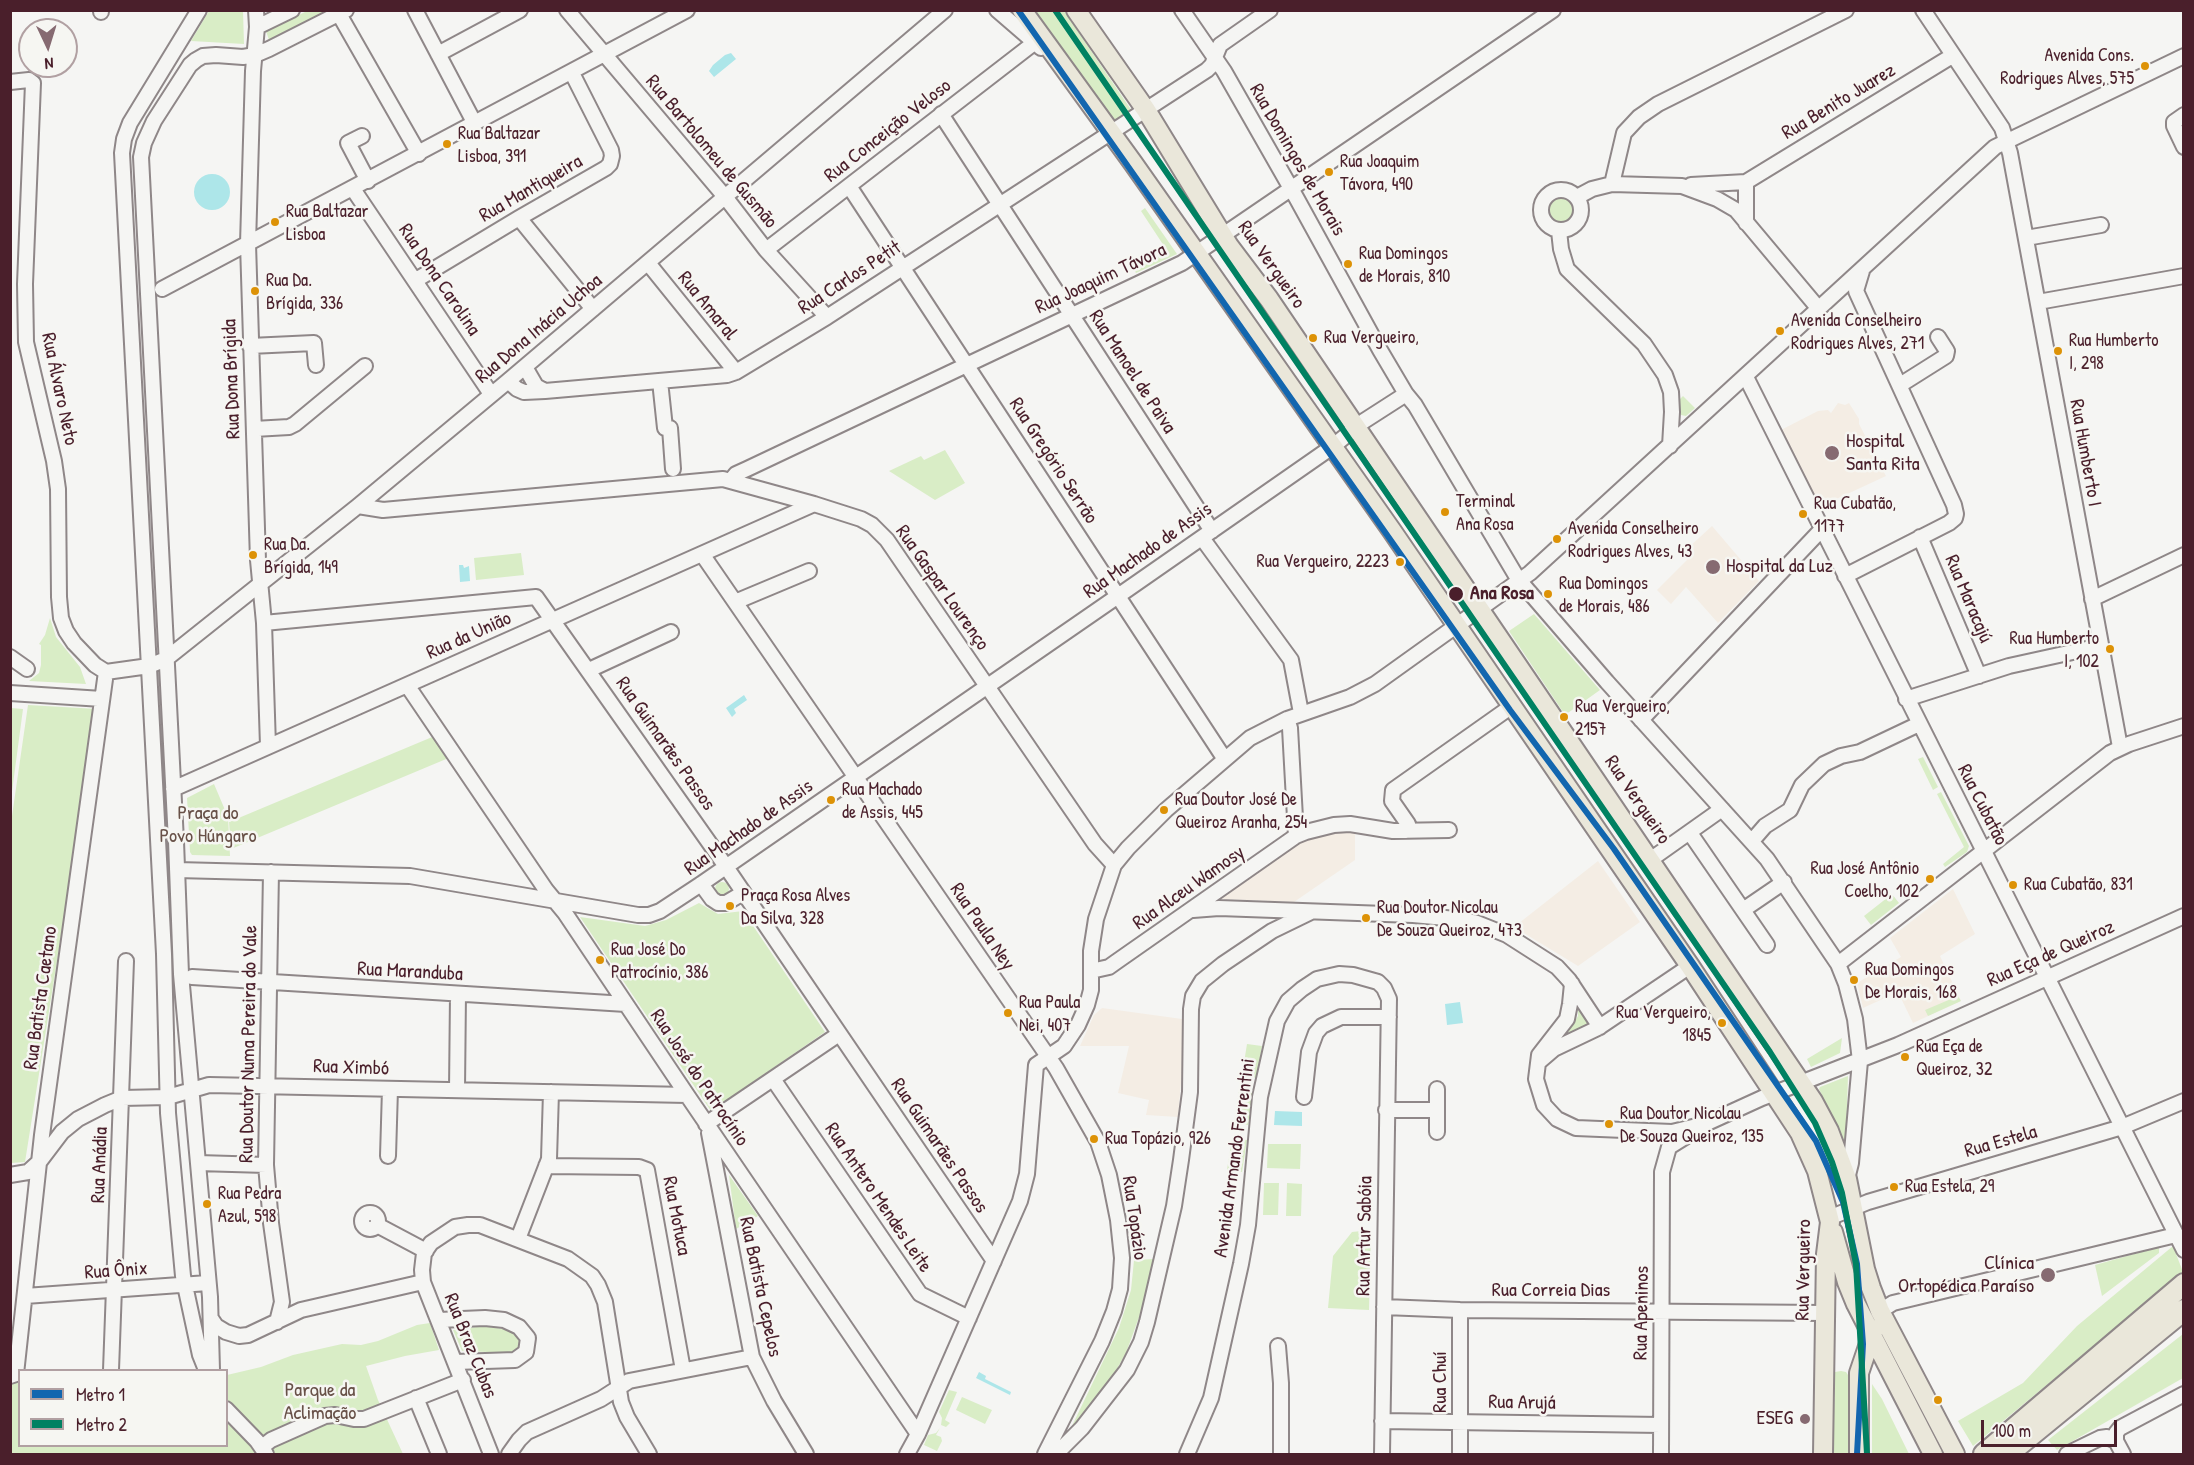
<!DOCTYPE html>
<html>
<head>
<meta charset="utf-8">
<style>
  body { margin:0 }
  #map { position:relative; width:2194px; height:1465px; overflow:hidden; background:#f5f5f3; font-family:"Patrick Hand",sans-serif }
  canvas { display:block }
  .frame { position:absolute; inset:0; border:12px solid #4a1f2b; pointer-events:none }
  .legend { position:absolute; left:18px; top:1369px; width:210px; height:78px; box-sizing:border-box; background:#f6f6f2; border:2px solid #b1a0a2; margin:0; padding:8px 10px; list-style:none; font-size:18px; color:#4a1f2b }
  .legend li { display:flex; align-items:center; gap:12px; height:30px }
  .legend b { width:30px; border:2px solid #b1a0a2 }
  .north { position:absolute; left:18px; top:18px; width:60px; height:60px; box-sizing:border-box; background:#f6f6f2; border:2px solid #b1a0a2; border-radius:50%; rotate:176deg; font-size:16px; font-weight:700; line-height:24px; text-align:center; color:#4a1f2b }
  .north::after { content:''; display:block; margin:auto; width:21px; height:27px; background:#866a71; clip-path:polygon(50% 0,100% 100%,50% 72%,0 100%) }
  .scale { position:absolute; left:1981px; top:1420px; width:136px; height:27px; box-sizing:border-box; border:3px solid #4a1f2b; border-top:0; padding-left:8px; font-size:18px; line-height:21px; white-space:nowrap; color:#4a1f2b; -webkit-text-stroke:4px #f6f6f2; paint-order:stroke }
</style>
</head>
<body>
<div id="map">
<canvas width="2194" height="1465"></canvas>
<div class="frame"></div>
<ul class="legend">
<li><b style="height:8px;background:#1266af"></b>Metro 1</li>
<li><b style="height:8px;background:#008162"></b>Metro 2</li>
</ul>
<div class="north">N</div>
<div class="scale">100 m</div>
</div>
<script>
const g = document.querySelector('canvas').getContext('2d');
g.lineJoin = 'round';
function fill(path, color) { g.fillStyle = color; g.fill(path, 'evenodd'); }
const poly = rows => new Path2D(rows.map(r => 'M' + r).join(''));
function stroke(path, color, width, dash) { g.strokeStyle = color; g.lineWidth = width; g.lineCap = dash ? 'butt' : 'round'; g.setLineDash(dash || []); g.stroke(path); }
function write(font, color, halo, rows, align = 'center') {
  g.font = font + ' "Patrick Hand",sans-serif'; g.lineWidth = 5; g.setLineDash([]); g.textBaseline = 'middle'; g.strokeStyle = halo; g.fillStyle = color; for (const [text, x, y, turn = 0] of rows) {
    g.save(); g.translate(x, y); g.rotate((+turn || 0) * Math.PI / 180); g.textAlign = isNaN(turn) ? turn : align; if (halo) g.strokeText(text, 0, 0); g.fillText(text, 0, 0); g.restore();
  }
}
const built = poly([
  [1838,403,1845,405,1849,403,1859,419,1859,424,1886,476,1817,508,1779,431,1818,411,1828,410,1831,413],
  [1712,526,1759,581,1718,623,1686,587,1671,604,1657,590,1693,554,1688,548],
  [1338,831,1355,831,1355,860,1294,902,1221,899,1222,896,1301,842,1307,838],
  [1598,861,1640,922,1578,966,1514,927],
  [1953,889,1975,934,1940,956,1961,1001,1913,1023,1898,992,1863,1008,1857,983,1901,957,1890,938],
  [1102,1008,1182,1019,1182,1072,1178,1117,1146,1115,1149,1100,1118,1093,1129,1046,1080,1046,1094,1015]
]);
const green = poly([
  [209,11,243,11,244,44,191,41],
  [307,11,329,11,269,40,266,31],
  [1033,11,1064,11,1132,111,1118,121,1112,118],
  '1547 210a14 14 0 1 1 28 0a14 14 0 1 1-28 0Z',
  [1145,208,1177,254,1136,273,1134,270,1166,249,1141,211],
  [1683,396,1695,408,1686,416,1681,415,1678,410,1680,399],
  [945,450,965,483,935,500,889,471,921,456,924,460],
  [521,553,524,575,476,580,474,558],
  [1534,614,1600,690,1565,715,1509,631],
  [50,618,56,637,80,667,86,684,29,681,39,673,41,665,41,645,39,644,45,635],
  [28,705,97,709,25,1162,11,1163,11,823],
  [11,708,23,709,11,799,10,708],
  [437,735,451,757,231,849,229,822],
  [1923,757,1938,787,1933,790,1918,759],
  [214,784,228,817,230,856,192,855,190,852,187,798],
  [1941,792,1969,846,1967,852,1945,867,1943,864,1964,847,1937,794],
  '715 889a7 7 0 1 1 14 0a7 7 0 1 1-14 0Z',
  [1892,894,1899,903,1871,925,1864,916],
  [699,903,718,914,743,911,825,1032,711,1111,580,917,645,926,666,920],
  [1958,996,1961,1001,1928,1016,1925,1010],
  [1578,1005,1592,1024,1565,1037,1578,1016],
  [1842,1038,1840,1053,1811,1067,1807,1059],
  [1247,1044,1262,1046,1257,1078,1242,1075],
  [1848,1076,1846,1135,1843,1141,1819,1089,1820,1087],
  [1239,1091,1254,1093,1248,1125,1234,1123],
  [1232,1138,1247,1140,1242,1172,1227,1170],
  [1268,1144,1301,1144,1300,1169,1267,1168],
  [729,1175,758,1216,736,1229],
  [1264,1183,1279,1183,1278,1215,1263,1215],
  [1287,1183,1302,1184,1301,1216,1286,1216],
  [1371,1230,1369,1310,1328,1308,1333,1256,1352,1232],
  [2173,1246,2183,1272,1973,1446,1958,1421,2023,1383,2077,1326],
  [2159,1247,2159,1253,2102,1296,2095,1265],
  [1154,1259,1142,1309,1126,1353,1106,1388,1083,1417,1071,1428,1119,1328,1131,1290,1134,1260],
  [430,1323,439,1350,405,1356,366,1366,378,1400,403,1454,11,1454,10,1381,19,1383,20,1446,226,1446,227,1375,261,1367,293,1355,342,1344,361,1345,378,1341,417,1325],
  [484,1326,509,1330,520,1340,518,1349,512,1353,462,1351,453,1330],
  [2183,1334,2183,1378,2057,1450,2048,1440],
  [1841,1371,1846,1372,1850,1378,1850,1454,1833,1454,1835,1372],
  [1872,1384,1882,1399,1909,1454,1872,1454],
  [949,1390,957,1392,945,1420,950,1423,946,1427,941,1425,942,1418,939,1412],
  [962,1397,992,1410,985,1424,956,1410],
  [940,1428,936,1435,941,1437,942,1441,937,1451,924,1445,928,1435,936,1433]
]);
const water = poly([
  [731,53,736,59,714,77,709,71,713,65,725,55],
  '194 192a18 18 0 1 1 36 0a18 18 0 1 1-36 0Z',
  [459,565,463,565,464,568,469,566,470,581,460,582],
  [744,695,747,700,734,709,736,713,732,717,726,708],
  [1460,1002,1463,1023,1447,1025,1445,1004],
  [1275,1111,1302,1112,1302,1126,1274,1125],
  [979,1372,986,1376,985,1379,1011,1392,1010,1395,976,1378]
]);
const minor = poly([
  [101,10,101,12],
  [199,10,130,123,124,139,122,153,164,954,168,1113,183,1276,200,1355,206,1370],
  [256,10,257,27,253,71,248,244,258,560,264,623,268,746],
  [415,10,475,124],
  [567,10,726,198,766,250,827,317],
  [997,10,1041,48],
  [1182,10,1224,71,1297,199,1380,350,1406,394,1415,405,1518,579,1607,682,1767,859,1838,964,1846,984,1855,1019,1860,1061,1851,1163,1847,1179],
  [1923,10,2002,128,2010,153,2120,747],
  [339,14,419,154],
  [257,27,292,10],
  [438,54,520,10],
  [10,82,29,80,33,83,25,284,26,342,54,461,58,489,59,597,61,618,66,631,74,643,95,665,106,672],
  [941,114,1212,531],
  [2184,115,2174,122,2174,126,2184,147],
  [362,136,348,143,368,181],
  [1746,182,1952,56],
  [1746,182,1746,223],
  [1612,184,1624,133,1639,117,1658,104,1846,10],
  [1691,185,1746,182],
  [849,186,1224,758],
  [353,189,491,394],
  '1541 210a20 20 0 1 1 40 0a20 20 0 1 1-40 0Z',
  [1577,197,1592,189,1612,184,1682,186,1717,199,1736,210,1819,309],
  [519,218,593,309],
  [1559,231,1561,249,1567,269,1644,344,1665,375,1671,392,1672,412,1670,446],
  [2026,238,2101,225],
  [766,250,1034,43],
  [648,263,736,372],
  [416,280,519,218,606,168,610,164,612,156,611,150,572,73],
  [162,289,687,10],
  [2038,302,2184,276],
  [250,346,314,343,316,365],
  [525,367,536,386,545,391,727,375,736,372,827,317,1207,70,1212,65,1220,45,1270,10],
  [1746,377,2184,1250],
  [508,381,517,389,524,392,545,391],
  [660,381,665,428,670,428,673,469],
  [1900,385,1946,356,1947,351,1938,337],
  [254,429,289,427,295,424,365,366],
  [731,480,736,474,747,469,1182,263,1553,10],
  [358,506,383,510,723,479,814,504,861,519,872,525,887,540,1095,844,1114,865],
  [1920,537,1979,676],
  [1202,538,1291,660,1301,713],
  [702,554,1056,1068,1098,1142,1109,1175,1118,1220,1122,1258,1120,1289,1114,1311,1102,1341,1045,1454],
  [1845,576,1949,523,1955,518,1956,514,1954,505,1856,291,1862,271],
  [2092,599,2184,555],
  [735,602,809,571],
  [264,623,536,597,720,858,994,1261],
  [10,657,27,669],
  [589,670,671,632],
  [106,672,149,666,166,659,358,506,508,381,945,10],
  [407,685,546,890,565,913,687,1095,918,1434],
  [10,693,102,699],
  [1906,699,2009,666,2100,646],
  [1287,719,1290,728,1296,836],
  [1641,720,1822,529],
  [173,789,814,504],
  [1406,831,1408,824,1392,801,1393,790,1512,706],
  [1690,833,1767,945],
  [1752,841,1765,826,1790,810,1802,785,1824,764,1841,756,1860,752,1919,724],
  [1650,860,1722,809],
  [177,870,410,876,638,915,649,915,660,911,701,884,1118,596,1332,447,1364,421,1406,394],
  [271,872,266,1165,271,1223,282,1302,277,1322],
  [701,884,712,899,718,903,726,903,743,893],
  [1193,910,1219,908,1413,915,1456,919,1477,923,1507,935,1557,967,1569,980,1600,1027],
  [1743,910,1784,882],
  [1838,964,2110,753,2129,744,2184,726],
  [1091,971,1109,967,1116,962,1296,836,1306,832,1334,825,1350,824,1393,831,1449,830],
  [192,977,626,1004],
  [1572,984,1570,1004,1567,1019,1539,1055,1536,1079,1544,1105,1557,1119,1576,1128,1672,1132,1705,1124,1762,1098,1898,1045,2184,916],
  [1540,1061,1554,1049,1598,1028,1690,966],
  [773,1079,920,1294,969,1318],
  [457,1090,458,994],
  [1304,1097,1309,1052,1316,1033,1322,1026,1341,1017,1389,1017],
  [1386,1110,1437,1110],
  [706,1124,839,1034],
  [1437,1132,1437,1089],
  [709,1133,752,1357,774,1401,806,1454],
  [388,1156,390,1089],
  [198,1163,266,1165],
  [546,1166,639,1167,647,1170,683,1370],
  [10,1175,28,1172,40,1161,62,1132,78,1119,105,1105,122,1098,168,1097,209,1085,687,1095],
  '362 1221a8 8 0 1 1 16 0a8 8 0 1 1-16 0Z',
  [1829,1218,1868,1202,2122,1127,2184,1101],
  [377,1225,426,1251],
  [518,1239,549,1159,551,1092],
  [25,1296,208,1283],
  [1384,1307,1460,1310,1825,1313],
  [1880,1311,1893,1303,2176,1235],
  [212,1320,216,1326,226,1332,239,1336,248,1335,301,1310,423,1282],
  [439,1320,485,1318,504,1320,519,1327,528,1338,526,1352,515,1360,456,1362],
  [1278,1346,1281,1383,1281,1454],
  [111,1370,126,961],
  [212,1370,210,1297,181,974,176,841,141,157,144,143,154,121,190,65,196,60,203,56,216,55,243,57,255,55,269,49,346,10],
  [10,1376,16,1374,42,1135,106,672],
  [416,1398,439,1454],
  [226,1409,257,1441,266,1454],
  [1382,1421,1661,1425],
  [2116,1441,2116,1433,2120,1428,2184,1394],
  [2116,1441,2123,1454],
  [262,1447,271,1440,325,1416,335,1415,354,1419,364,1419,463,1380],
  [491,1454,423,1282,422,1270,424,1253,431,1243,455,1227,468,1225,480,1225,568,1259,592,1276,598,1285,605,1302,621,1402,627,1417,649,1454],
  [509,1454,519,1440,527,1432,601,1399,629,1381,752,1357],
  [907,1454,918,1434,1020,1201,1027,1174,1036,1065,1064,1046,1078,1025,1087,1005,1091,990,1091,951,1096,919,1114,865,1128,848,1166,810,1250,738,1287,719,1350,697,1375,684,1530,573,1995,147,2184,56],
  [1056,1454,1082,1428,1127,1370,1141,1342,1147,1322,1174,1206,1181,1160,1190,1092,1191,1009,1193,996,1202,981,1223,964,1272,931,1311,912],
  [1187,1454,1211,1398,1241,1264,1248,1225,1260,1097,1277,1021,1288,1001,1302,989,1317,979,1339,974,1353,975,1378,982,1384,988,1389,999,1382,1454],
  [1460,1454,1460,1310],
  [1661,1454,1662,1172,1669,1147,1693,1132],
  [2067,1454,2100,1438,2107,1437,2116,1441]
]);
const major = poly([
  [1022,10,1133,163,1392,531,1690,966,1800,1133,1817,1171,1830,1222,1826,1254,1823,1454],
  [1076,10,1146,110,1229,246,1269,299,1813,1101,1829,1131,1847,1179,1865,1269,1871,1288,1880,1311,1955,1454],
  [1833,1232,1847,1282,1856,1304,1933,1454],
  [1859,1454,1859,1373,1874,1329]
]);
const highway = poly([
  [1984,1454,2184,1284],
  [2008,1454,2184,1310]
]);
const metro1 = poly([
  [1018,10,1510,710,1614,849,1816,1141,1843,1202,1857,1264,1863,1344,1857,1454]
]);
const metro2 = poly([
  [1055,10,1770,1052,1815,1123,1832,1162,1842,1193,1856,1264,1867,1454]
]);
const markers = [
  [2145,66,5,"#dd9206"],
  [447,144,5,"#dd9206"],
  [1329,172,5,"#dd9206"],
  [275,222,5,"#dd9206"],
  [1348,264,5,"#dd9206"],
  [255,291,5,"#dd9206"],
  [1780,331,5,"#dd9206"],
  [1313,338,5,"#dd9206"],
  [2058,351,5,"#dd9206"],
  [1832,453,8,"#866a71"],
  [1445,512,5,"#dd9206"],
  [1803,514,5,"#dd9206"],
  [1557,539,5,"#dd9206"],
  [253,555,5,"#dd9206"],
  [1400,562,5,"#dd9206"],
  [1713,567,8,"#866a71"],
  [1456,594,8,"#4a1f2b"],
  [1548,594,5,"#dd9206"],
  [2110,649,5,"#dd9206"],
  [1564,717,5,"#dd9206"],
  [831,800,5,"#dd9206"],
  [1164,810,5,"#dd9206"],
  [1930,879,5,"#dd9206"],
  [2013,885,5,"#dd9206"],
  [730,906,5,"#dd9206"],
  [1366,918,5,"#dd9206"],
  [600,960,5,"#dd9206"],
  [1854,980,5,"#dd9206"],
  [1008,1013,5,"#dd9206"],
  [1722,1023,5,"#dd9206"],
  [1905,1057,5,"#dd9206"],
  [1609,1124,5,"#dd9206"],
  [1094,1139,5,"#dd9206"],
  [1894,1187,5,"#dd9206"],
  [207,1204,5,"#dd9206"],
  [2048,1275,8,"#866a71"],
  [1938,1400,5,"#dd9206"],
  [1805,1419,6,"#866a71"]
];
const busNames = [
  ["Avenida Cons.",2134,56,"right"],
  ["Rodrigues Alves, 575",2134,79,"right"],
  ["Rua Baltazar",458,134],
  ["Lisboa, 391",458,157],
  ["Rua Joaquim",1340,162],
  ["Távora, 490",1340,185],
  ["Rua Baltazar",286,212],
  ["Lisboa",286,235],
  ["Rua Domingos",1359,254],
  ["de Morais, 810",1359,277],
  ["Rua Da.",266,281],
  ["Brígida, 336",266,304],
  ["Avenida Conselheiro",1791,321],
  ["Rodrigues Alves, 271",1791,344],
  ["Rua Vergueiro,",1324,338],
  ["Rua Humberto",2069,341],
  ["I, 298",2069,364],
  ["Terminal",1456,502],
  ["Ana Rosa",1456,525],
  ["Rua Cubatão,",1814,504],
  ["1177",1814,527],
  ["Avenida Conselheiro",1568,529],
  ["Rodrigues Alves, 43",1568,552],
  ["Rua Da.",264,545],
  ["Brígida, 149",264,568],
  ["Rua Vergueiro, 2223",1389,562,"right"],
  ["Rua Domingos",1559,584],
  ["de Morais, 486",1559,607],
  ["Rua Humberto",2099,639,"right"],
  ["I, 102",2099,662,"right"],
  ["Rua Vergueiro,",1575,707],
  ["2157",1575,730],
  ["Rua Machado",842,790],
  ["de Assis, 445",842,813],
  ["Rua Doutor José De",1175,800],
  ["Queiroz Aranha, 254",1175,823],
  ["Rua José Antônio",1919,869,"right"],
  ["Coelho, 102",1919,892,"right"],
  ["Rua Cubatão, 831",2024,885],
  ["Praça Rosa Alves",741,896],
  ["Da Silva, 328",741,919],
  ["Rua Doutor Nicolau",1377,908],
  ["De Souza Queiroz, 473",1377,931],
  ["Rua José Do",611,950],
  ["Patrocínio, 386",611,973],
  ["Rua Domingos",1865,970],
  ["De Morais, 168",1865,993],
  ["Rua Paula",1019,1003],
  ["Nei, 407",1019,1026],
  ["Rua Vergueiro,",1711,1013,"right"],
  ["1845",1711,1036,"right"],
  ["Rua Eça de",1916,1047],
  ["Queiroz, 32",1916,1070],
  ["Rua Doutor Nicolau",1620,1114],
  ["De Souza Queiroz, 135",1620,1137],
  ["Rua Topázio, 926",1105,1139],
  ["Rua Estela, 29",1905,1187],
  ["Rua Pedra",218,1194],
  ["Azul, 598",218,1217]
];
const streetNames = [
  ["Rua Benito Juarez",1839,102,-31],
  ["Rua Conceição Veloso",888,131,-38],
  ["Rua Bartolomeu de Gusmão",711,152,50],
  ["Rua Domingos de Morais",1297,160,60],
  ["Rua Mantiqueira",531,189,-30],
  ["Rua Vergueiro",1271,265,55],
  ["Rua Carlos Petit",850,278,-33],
  ["Rua Joaquim Távora",1101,279,-25],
  ["Rua Dona Carolina",439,280,56],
  ["Rua Amaral",707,306,51],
  ["Rua Dona Inácia Uchoa",539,329,-40],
  ["Rua Manoel de Paiva",1132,372,57],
  ["Rua Dona Brígida",232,379,-92],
  ["Rua Álvaro Neto",59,389,78],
  ["Rua Humberto I",2085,453,80],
  ["Rua Gregório Serrão",1053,461,57],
  ["Rua Machado de Assis",1148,551,-35],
  ["Rua Gaspar Lourenço",942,588,55],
  ["Rua Maracajú",1968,599,67],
  ["Rua da União",469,636,-24],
  ["Rua Guimarães Passos",665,744,55],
  ["Rua Vergueiro",1637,800,56],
  ["Rua Cubatão",1982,805,63],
  ["Rua Machado de Assis",749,828,-35],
  ["Rua Alceu Wamosy",1189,888,-35],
  ["Rua Paula Ney",982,927,56],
  ["Rua Eça de Queiroz",2051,954,-24],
  ["Rua Maranduba",410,972,3],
  ["Rua Batista Caetano",41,998,-82],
  ["Rua Doutor Numa Pereira do Vale",249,1044,-89],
  ["Rua Ximbó",351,1068,2],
  ["Rua José do Patrocínio",699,1078,56],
  ["Rua Estela",2001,1142,-16],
  ["Rua Guimarães Passos",939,1146,56],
  ["Avenida Armando Ferrentini",1235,1158,-82],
  ["Rua Anádia",100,1165,-88],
  ["Rua Antero Mendes Leite",878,1198,56],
  ["Rua Motuca",676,1216,79],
  ["Rua Topázio",1134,1218,82],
  ["Rua Artur Sabóia",1365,1236,-89],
  ["Rua Vergueiro",1804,1270,-89],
  ["Rua Ônix",116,1271,-4],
  ["Rua Batista Cepelos",760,1287,78],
  ["Rua Correia Dias",1551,1291],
  ["Rua Apeninos",1642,1313,-89],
  ["Rua Braz Cubas",470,1346,68],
  ["Rua Chuí",1441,1382,-90],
  ["Rua Arujá",1522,1403,1]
];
const poiNames = [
  ["Hospital",1846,442],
  ["Santa Rita",1846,465],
  ["Hospital da Luz",1726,567],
  ["Clínica",2034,1264,"right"],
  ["Ortopédica Paraíso",2034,1287,"right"],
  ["ESEG",1793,1419,"right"]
];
const stopNames = [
  ["Ana Rosa",1470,594]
];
const parkNames = [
  ["Praça do",208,814],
  ["Povo Húngaro",208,837],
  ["Parque da",320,1391],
  ["Aclimação",320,1414]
];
fill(built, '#f4ede4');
fill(green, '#d9edc6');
fill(water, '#ade6e9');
stroke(minor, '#8f8788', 18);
stroke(major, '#8f8788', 22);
stroke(highway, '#8f8788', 24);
stroke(minor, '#f5f5f3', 14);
stroke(major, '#eae7da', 18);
stroke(highway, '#eae7da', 20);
stroke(metro1, '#1266af', 6);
stroke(metro2, '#008162', 6);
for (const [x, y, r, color] of markers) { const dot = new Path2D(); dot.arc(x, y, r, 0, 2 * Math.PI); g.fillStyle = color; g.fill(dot); stroke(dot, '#f6f6f2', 2); }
write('18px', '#4a1f2b', '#f6f6f2', busNames, 'left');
write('20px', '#4a1f2b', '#f6f6f2', streetNames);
write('20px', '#4a1f2b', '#f6f6f2', poiNames, 'left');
write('bold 20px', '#4a1f2b', '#f6f6f2', stopNames, 'left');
write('20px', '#685148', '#f6f6f2', parkNames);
</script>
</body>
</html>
